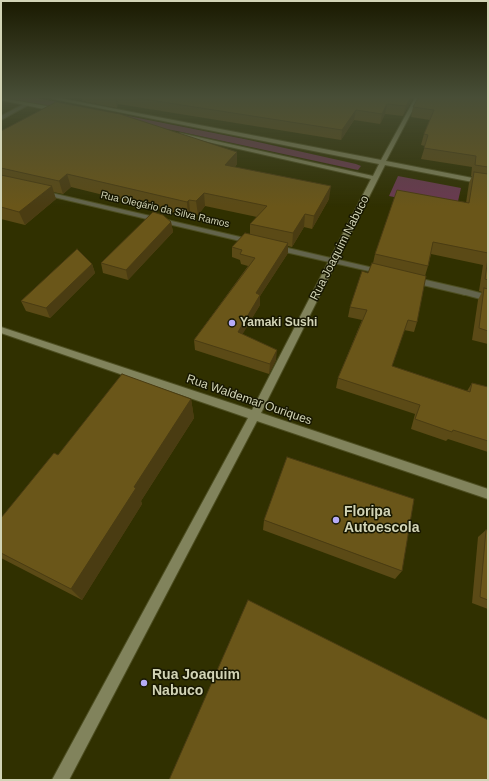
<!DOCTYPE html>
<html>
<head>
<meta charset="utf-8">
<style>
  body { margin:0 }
  #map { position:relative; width:489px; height:781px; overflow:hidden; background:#303000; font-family:Arial,sans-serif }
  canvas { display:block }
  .frame { position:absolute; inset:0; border:2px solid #d2d4b6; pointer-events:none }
</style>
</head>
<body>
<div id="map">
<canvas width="489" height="781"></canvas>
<div class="frame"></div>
</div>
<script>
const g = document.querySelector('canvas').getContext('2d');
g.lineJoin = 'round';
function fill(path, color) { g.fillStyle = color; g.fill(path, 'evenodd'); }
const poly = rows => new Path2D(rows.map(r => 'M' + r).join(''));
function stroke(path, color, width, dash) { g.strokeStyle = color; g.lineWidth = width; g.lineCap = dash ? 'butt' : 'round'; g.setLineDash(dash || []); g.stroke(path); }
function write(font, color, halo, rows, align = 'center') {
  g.font = font + ' Arial,sans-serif'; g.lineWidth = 3; g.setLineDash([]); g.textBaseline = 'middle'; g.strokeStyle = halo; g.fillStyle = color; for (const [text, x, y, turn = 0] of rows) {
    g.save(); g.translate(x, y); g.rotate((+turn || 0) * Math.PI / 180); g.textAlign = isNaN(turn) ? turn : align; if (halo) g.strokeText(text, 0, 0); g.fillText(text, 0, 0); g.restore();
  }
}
const green = poly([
  [2,98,38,98,249,140,356,164,361,166,358,170,353,169,177,131],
  [398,176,461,188,456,210,389,196]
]);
const lane = poly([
  [465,289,488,295,488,301,462,294,461,292,462,290,465,289]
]);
const street = poly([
  [26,103,30,104,1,120,1,116,26,103],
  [43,191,253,240,257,242,253,244,41,194,40,193,43,191],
  [272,245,275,245,382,270,386,272,382,274,272,249,272,245],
  [413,277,465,289,469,292,465,295,410,282,410,278,413,277]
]);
const secondary = poly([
  [1,98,58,108,61,110,58,112,1,100,1,98],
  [51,98,59,98,381,160,415,98,419,98,386,161,488,181,488,185,385,165,261,413,488,489,488,499,257,421,69,780,52,780,248,418,1,333,1,327,252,410,371,179,177,135,180,133,373,176,379,164,53,99,51,98]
]);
const wall = poly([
  [82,98,413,98,403,116,385,114,380,124,354,120,341,140,118,104,117,108,82,101],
  [488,98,488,344,472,340,478,300,482,292,479,291,483,265,431,254,428,266,425,276,417,322,414,332,404,330,392,366,467,391,472,383,488,387,488,452,448,439,446,441,411,429,415,414,336,388,338,378,362,320,348,317,350,307,368,273,373,263,375,254,466,203,469,183,472,176,471,176,472,167,421,159,425,146,421,145,424,134,430,120,411,117,413,107],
  [1,131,237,164,235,167,329,199,312,229,304,227,292,247,288,246,288,253,260,296,260,305,242,334,276,360,269,374,195,350,194,340,248,266,241,264,240,260,232,257,232,247,250,234,250,224,257,217,205,206,198,215,190,213,188,216,71,187,63,194,53,192,56,199,25,225,1,219],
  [171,222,173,232,128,280,103,273,101,263],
  [92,264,95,273,50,318,26,311,21,301],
  [191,399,194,418,141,501,142,504,82,600,1,558,1,518,58,455],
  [264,520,402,571,395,579,263,530],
  [486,530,488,530,488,609,472,603,478,537]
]);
const shadedWall = poly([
  [115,98,117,98,118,104,117,108],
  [411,98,413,98,403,116,406,106],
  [387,104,385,114,380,124,382,114],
  [356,110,354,120,341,140,342,130],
  [237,152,237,164,225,178,225,165],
  [67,174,71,187,63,194,59,181],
  [52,186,56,199,25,225,19,212],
  [331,186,329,199,312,229,314,216],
  [204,193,205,206,198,215,196,201],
  [189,200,190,213,188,216,187,202],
  [305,214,304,227,292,247,293,233],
  [171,222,173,232,128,280,126,270],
  [288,243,288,253,260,296,260,305,238,342,238,332,256,293],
  [92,264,95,273,50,318,46,308],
  [277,350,276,360,269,374,270,364],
  [191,399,194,418,141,501,142,504,82,600,71,589,134,487]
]);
const building = poly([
  [137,98,411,98,406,106,387,104,382,114,356,110,342,130,137,98],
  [418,98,488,98,488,167,475,165,476,156,424,148,428,135,424,134,434,110,413,107,418,98],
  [56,102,120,114,237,152,225,165,331,186,314,216,305,214,293,233,250,224,267,206,204,193,196,201,189,200,187,202,67,174,59,181,1,168,1,131,56,102],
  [474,172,488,174,488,253,433,242,428,266,375,254,397,190,469,203,474,172],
  [1,175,52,186,19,212,1,207,1,175],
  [153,212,163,215,171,222,126,270,101,263,153,212],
  [245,233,288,243,256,293,260,295,238,332,277,350,270,364,194,340,255,258,240,254,242,250,232,247,245,233],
  [77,249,92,264,46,308,21,301,77,249],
  [488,258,488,280,485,279,488,258],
  [372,263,426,276,417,322,408,320,392,366,470,392,472,383,488,387,488,441,453,430,452,432,415,419,420,405,338,378,367,310,350,307,362,271,368,273,372,263],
  [484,288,488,289,488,331,479,328,484,288],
  [122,374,191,399,134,487,136,488,71,589,1,553,1,518,54,453,58,455,122,374],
  [287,457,414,499,402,571,264,520,287,457],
  [486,530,488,530,488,600,480,597,486,530],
  [248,600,488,720,488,780,169,780,248,600]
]);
const markers = [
  [232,323,4,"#b6acf8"],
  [336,520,4,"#b6acf8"],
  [144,683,4,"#b6acf8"]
];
const farStreetnames = [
  ["Rua Olegário da Silva Ramos",165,210,13]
];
const streetNames = [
  ["Rua Joaquim Nabuco",340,248,-63],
  ["Rua Waldemar Ouriques",249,400,19]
];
const poiNames = [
  ["Yamaki Sushi",240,323]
];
const nearPoinames = [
  ["Floripa",344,512],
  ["Autoescola",344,528],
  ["Rua Joaquim",152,675],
  ["Nabuco",152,691]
];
fill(green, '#6a3951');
stroke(lane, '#4d4e21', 2);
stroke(street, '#4d4e21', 2);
stroke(secondary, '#4d4e21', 2);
fill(lane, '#63644c');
fill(street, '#63644c');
fill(secondary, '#81835c');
fill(wall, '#5b4a16');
fill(shadedWall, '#4a3c12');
fill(building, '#6a5619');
stroke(building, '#4a3c12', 1);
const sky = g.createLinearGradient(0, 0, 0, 207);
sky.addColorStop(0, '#1a1a00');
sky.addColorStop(0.47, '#484e37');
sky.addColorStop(1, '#484e3700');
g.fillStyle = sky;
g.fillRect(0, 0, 489, 207);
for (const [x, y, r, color] of markers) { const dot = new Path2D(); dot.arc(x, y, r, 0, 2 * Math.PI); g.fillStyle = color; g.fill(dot); stroke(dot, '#171701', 1.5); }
write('10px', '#d2d4b6', '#171701', farStreetnames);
write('12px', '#d2d4b6', '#171701', streetNames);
write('bold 12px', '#d2d4b6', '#171701', poiNames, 'left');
write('bold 14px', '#d2d4b6', '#171701', nearPoinames, 'left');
</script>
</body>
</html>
